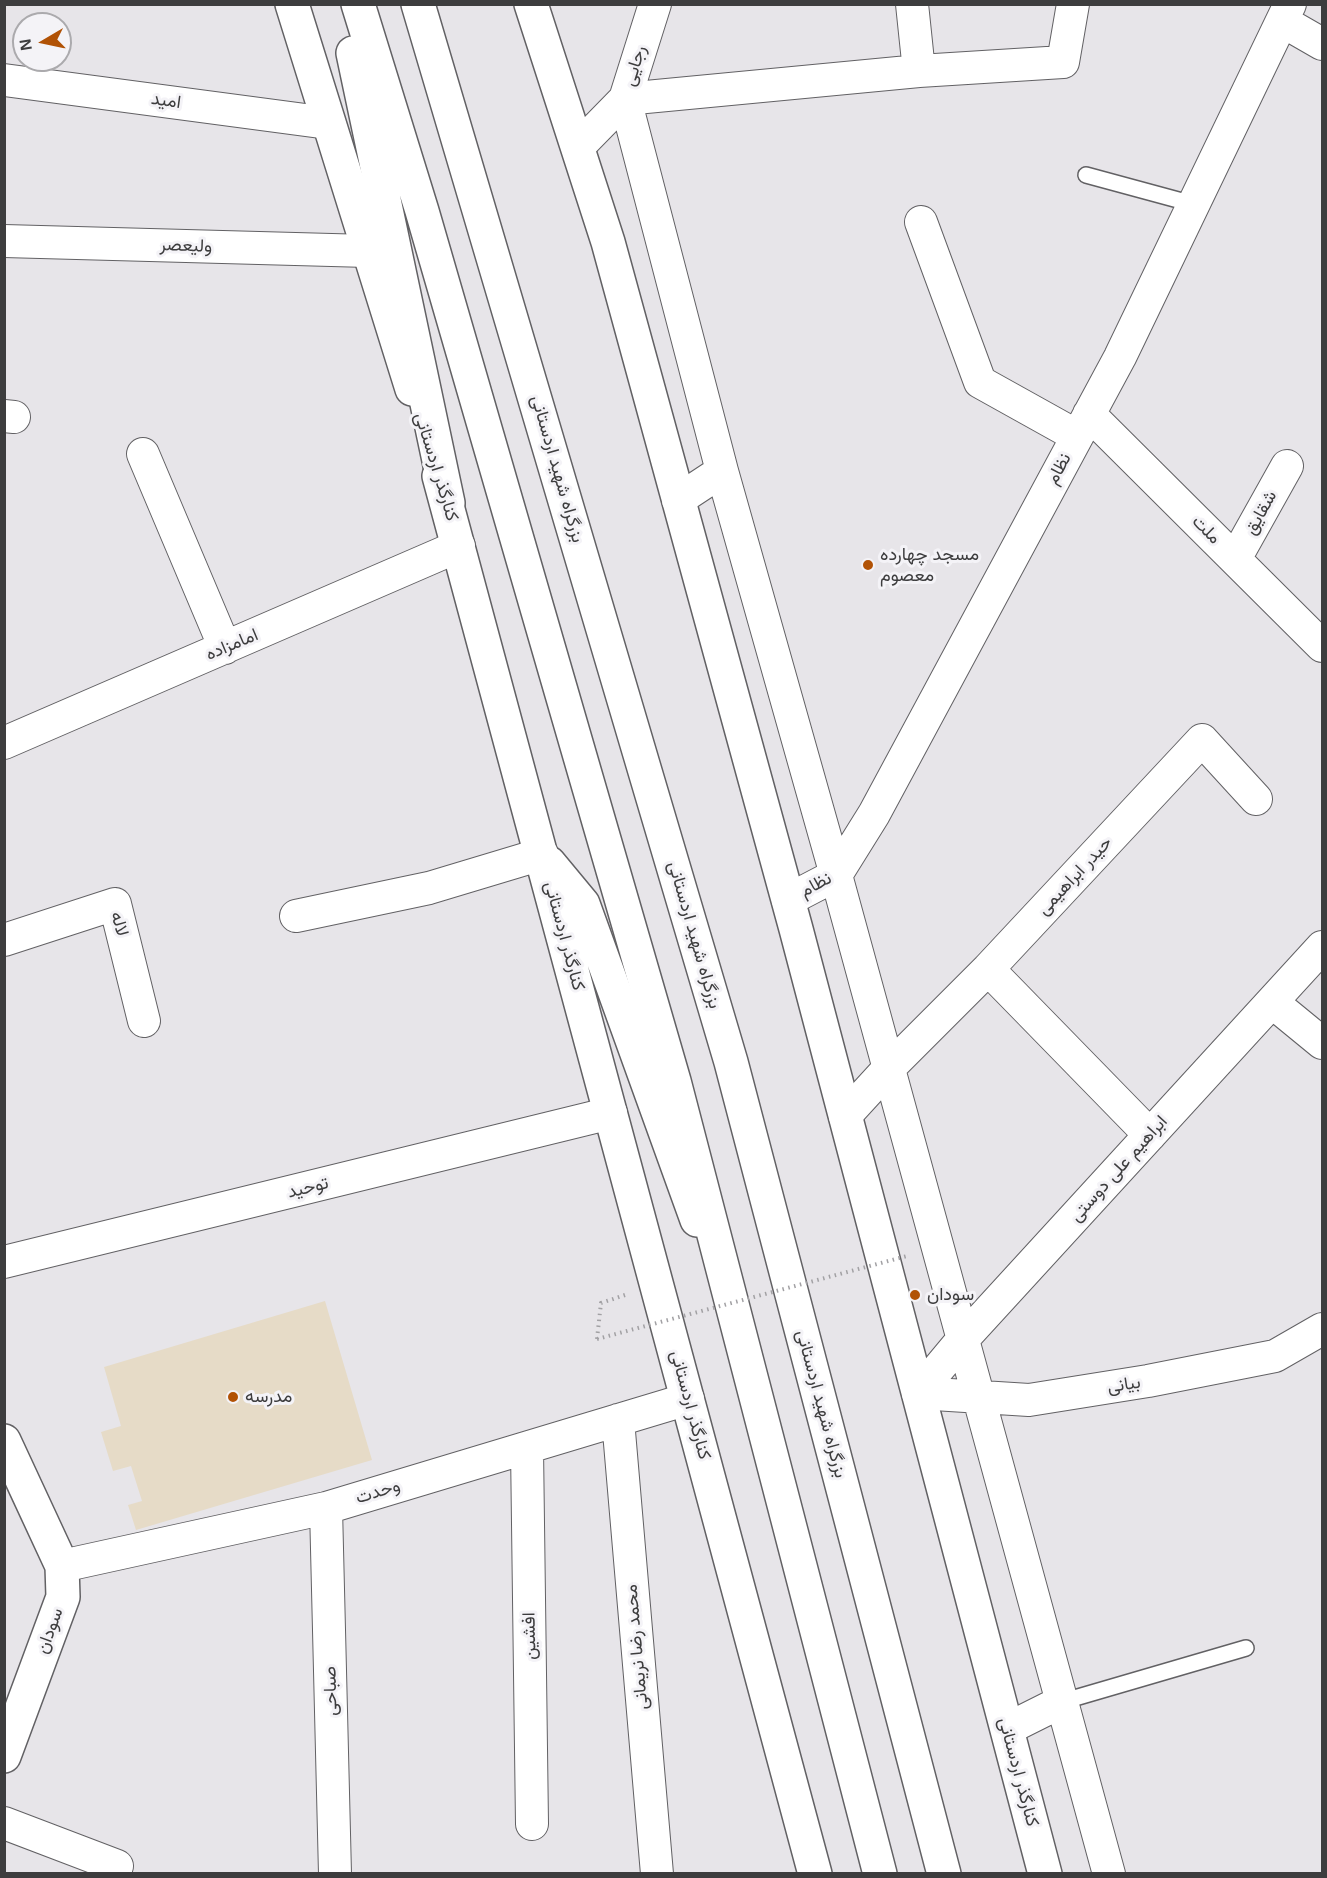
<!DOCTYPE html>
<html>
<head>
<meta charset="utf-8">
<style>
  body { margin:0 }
  #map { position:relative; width:1327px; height:1878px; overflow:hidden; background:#e7e5e9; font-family:Arial,sans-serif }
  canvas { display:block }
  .frame { position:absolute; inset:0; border:6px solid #3d3d3e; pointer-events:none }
  .north { position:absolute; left:12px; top:12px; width:60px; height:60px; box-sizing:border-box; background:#f4f3f7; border:2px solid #abaaad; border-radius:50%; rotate:261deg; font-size:16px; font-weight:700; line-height:24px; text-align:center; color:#3d3d3e }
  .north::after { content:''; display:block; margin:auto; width:21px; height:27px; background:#b15205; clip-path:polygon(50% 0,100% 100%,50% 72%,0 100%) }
</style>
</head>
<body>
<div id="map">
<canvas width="1327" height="1878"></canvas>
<div class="frame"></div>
<div class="north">N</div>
</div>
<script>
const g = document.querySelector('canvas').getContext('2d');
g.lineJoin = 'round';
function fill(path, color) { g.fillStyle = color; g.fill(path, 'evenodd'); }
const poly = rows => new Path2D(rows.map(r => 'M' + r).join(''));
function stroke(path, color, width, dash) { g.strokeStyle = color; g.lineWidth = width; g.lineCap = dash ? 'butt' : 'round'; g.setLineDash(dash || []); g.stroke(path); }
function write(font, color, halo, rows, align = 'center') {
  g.font = font + ' Arial,Vazirmatn,sans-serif'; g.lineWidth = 6; g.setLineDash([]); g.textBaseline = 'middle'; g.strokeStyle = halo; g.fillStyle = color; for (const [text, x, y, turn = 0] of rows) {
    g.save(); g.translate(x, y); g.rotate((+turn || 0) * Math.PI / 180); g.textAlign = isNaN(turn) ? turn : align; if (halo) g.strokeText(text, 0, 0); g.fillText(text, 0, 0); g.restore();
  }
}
const education = poly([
  [325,1301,372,1460,136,1530,128,1505,142,1501,131,1466,113,1471,101,1432,121,1426,104,1367]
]);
const path = poly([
  [597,1339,601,1303,625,1295]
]);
const lane = poly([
  [1086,175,1193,204],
  [1061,1702,1246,1648]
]);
const street = poly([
  [912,4,919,71],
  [1073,4,1063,62,919,71,625,99,722,471,836,875,1109,1874],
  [1282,21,1322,44],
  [4,80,328,123],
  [579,146,625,99,655,4],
  [921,222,980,382,1077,436],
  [4,241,368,251],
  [1089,414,1322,646],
  [4,416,14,417],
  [143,454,225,648],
  [678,500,722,471],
  [1235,559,1287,466],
  [4,743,459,546],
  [788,900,836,875,874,814,1120,357,1290,4],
  [296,916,429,888,542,854],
  [4,940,115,904,144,1021],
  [988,969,1150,1135],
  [1272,1002,1322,1043],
  [845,1116,889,1068,988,969,1202,740,1256,799],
  [4,1262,611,1113],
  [918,1393,963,1339,1322,947],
  [918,1393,1029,1400,1148,1381,1275,1356,1322,1329],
  [618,1420,657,1874],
  [527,1448,532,1824],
  [326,1508,335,1874],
  [62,1566,326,1508,688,1399],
  [1007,1729,1061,1702],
  [4,1823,117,1866]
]);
const secondary = poly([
  [4,1441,62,1566,63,1597,4,1756]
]);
const primary = poly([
  [292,4,412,389],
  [531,4,608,242,796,929,1045,1874],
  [439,476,815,1874],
  [549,863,583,904,697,1220]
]);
const highway = poly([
  [358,4,422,211,674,1081,880,1874],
  [418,4,731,1062,944,1874],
  [353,53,448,503]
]);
const pathBridge = poly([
  [597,1339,907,1256]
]);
const markers = [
  [868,565,6,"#b15205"],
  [915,1295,6,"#b15205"],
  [233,1397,6,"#b15205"]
];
const streetNames = [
  ["رجایی",635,66,-73],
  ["امید",166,101,8],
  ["ولیعصر",186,246,2],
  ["کنارگذر اردستانی",436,467,73],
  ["بزرگراه شهید اردستانی",557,469,74],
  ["نظام",1059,469,-62],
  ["شقایق",1261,513,-61],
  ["ملت",1206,530,45],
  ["امامزاده",232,645,-23],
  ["حیدر ابراهیمی",1075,876,-47],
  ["نظام",816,885,-29],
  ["لاله",119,924,74],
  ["بزرگراه شهید اردستانی",694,935,74],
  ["کنارگذر اردستانی",564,936,75],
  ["ابراهیم علی دوستی",1119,1169,-48],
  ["توحید",308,1188,-14],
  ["بیانی",1124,1385,-9],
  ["بزرگراه شهید اردستانی",821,1404,75],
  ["کنارگذر اردستانی",690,1405,75],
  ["وحدت",378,1492,-17],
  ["سودان",50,1631,-70],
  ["افشین",530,1636,-91],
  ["محمد رضا نریمانی",637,1647,-95],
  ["صباحی",331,1691,-91],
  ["کنارگذر اردستانی",1018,1772,75]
];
const poiNames = [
  ["مسجد چهارده",880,555],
  ["معصوم",880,576],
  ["سودان",927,1295],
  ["مدرسه",245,1397]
];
fill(education, '#e6dbc7');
stroke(lane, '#626164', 18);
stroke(street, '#626164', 34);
stroke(secondary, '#626164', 36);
stroke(primary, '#626164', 36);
stroke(highway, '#626164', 36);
stroke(path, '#a2a1a4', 4, [1.5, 4.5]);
stroke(lane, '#fff', 15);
stroke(street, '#fff', 32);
stroke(secondary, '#fff', 33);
stroke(primary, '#fff', 33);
stroke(highway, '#fff', 33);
stroke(pathBridge, '#a2a1a4', 4, [1.5, 4.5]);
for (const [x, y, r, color] of markers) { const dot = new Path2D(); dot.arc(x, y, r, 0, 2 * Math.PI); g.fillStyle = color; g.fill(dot); stroke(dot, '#f4f3f7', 2); }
write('18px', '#3d3d3e', '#f4f3f7', streetNames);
write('18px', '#3d3d3e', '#f4f3f7', poiNames, 'left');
</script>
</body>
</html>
